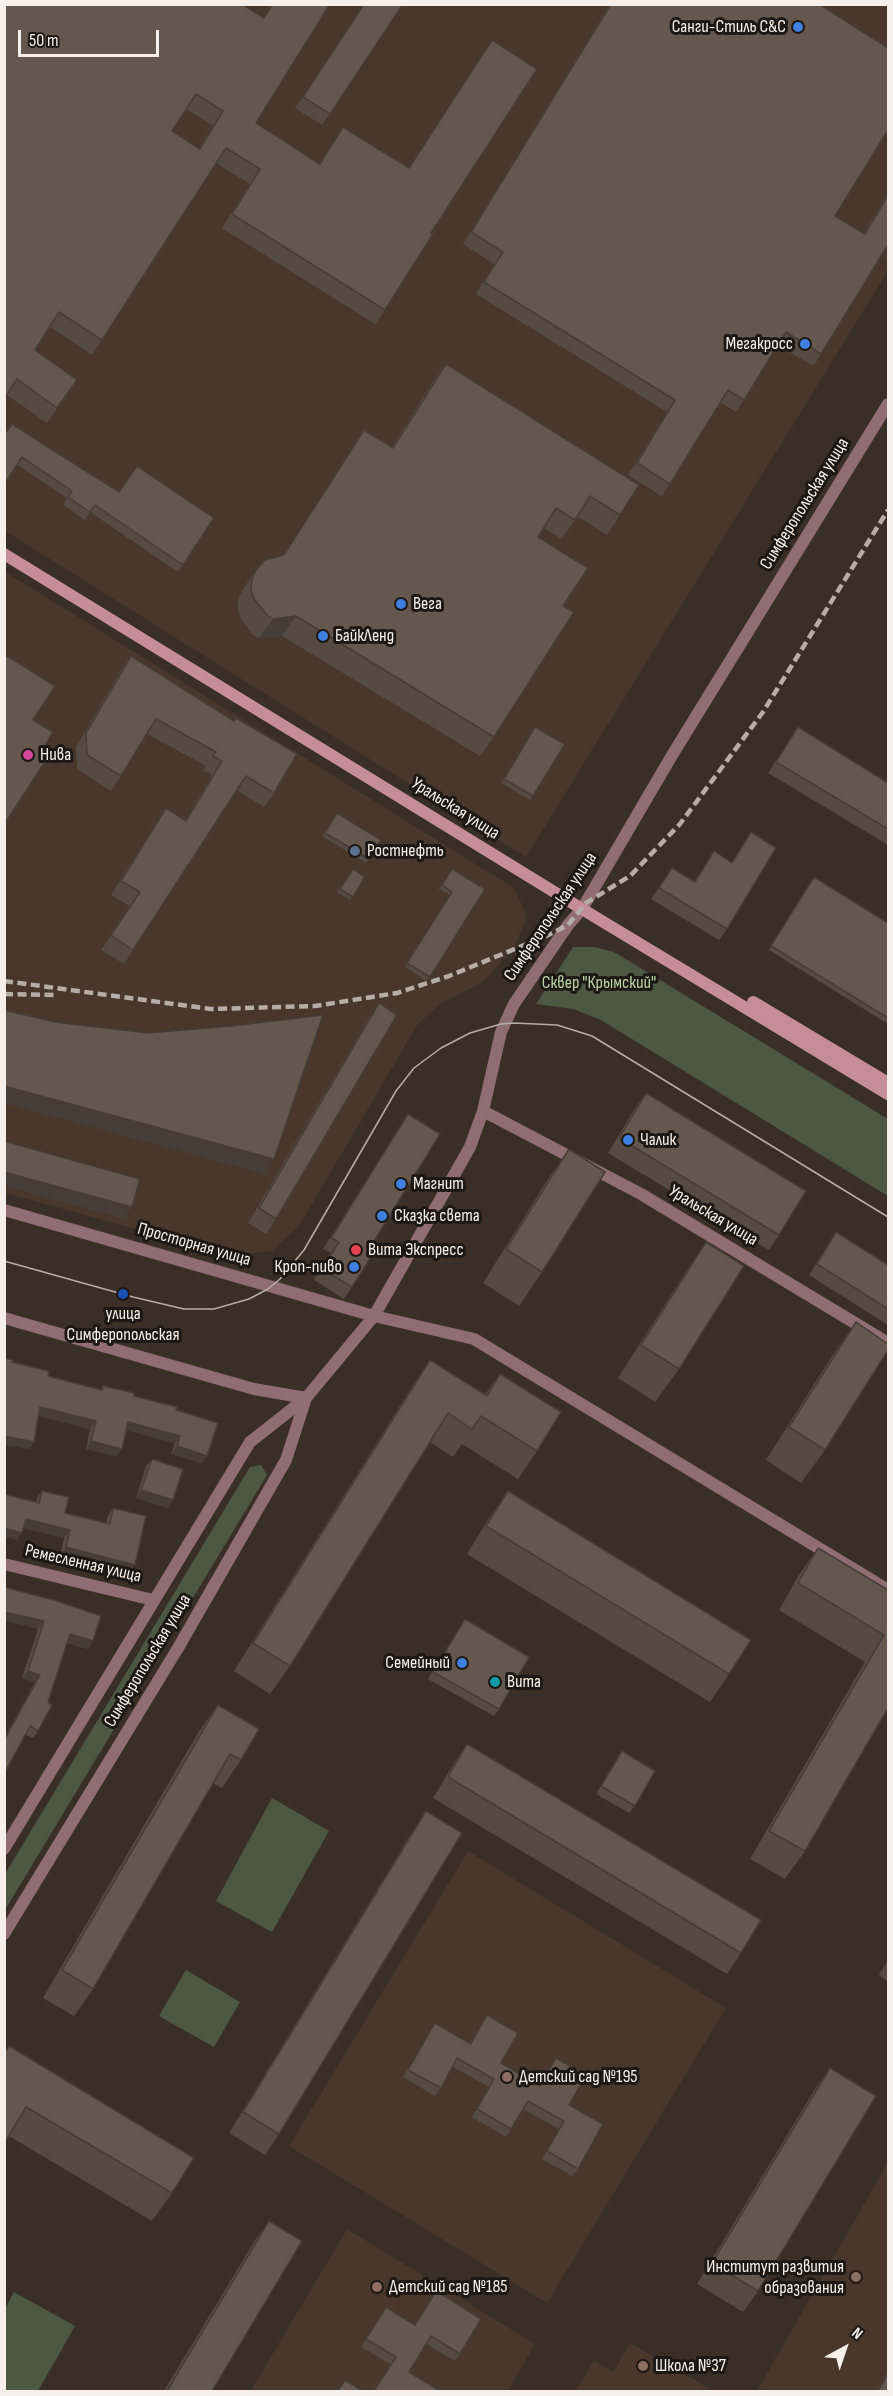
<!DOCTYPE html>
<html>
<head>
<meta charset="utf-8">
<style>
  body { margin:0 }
  #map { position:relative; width:893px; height:2396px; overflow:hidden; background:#3a2f26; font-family:"Sofia Sans Condensed",sans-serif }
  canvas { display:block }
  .frame { position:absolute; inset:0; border:6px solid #f7efe9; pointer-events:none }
  .north { position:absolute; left:815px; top:2318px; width:60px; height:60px; -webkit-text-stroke:4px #1d1814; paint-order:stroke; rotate:40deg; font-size:16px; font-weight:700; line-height:24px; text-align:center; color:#f7efe9 }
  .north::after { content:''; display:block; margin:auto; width:21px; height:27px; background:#f7efe9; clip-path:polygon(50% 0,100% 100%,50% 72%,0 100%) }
  .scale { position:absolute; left:18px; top:30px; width:141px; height:27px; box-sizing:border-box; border:3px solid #f7efe9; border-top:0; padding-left:8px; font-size:18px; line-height:21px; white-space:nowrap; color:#f7efe9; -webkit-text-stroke:4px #1d1814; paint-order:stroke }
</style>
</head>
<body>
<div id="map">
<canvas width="893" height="2396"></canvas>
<div class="frame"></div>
<div class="north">N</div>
<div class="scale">50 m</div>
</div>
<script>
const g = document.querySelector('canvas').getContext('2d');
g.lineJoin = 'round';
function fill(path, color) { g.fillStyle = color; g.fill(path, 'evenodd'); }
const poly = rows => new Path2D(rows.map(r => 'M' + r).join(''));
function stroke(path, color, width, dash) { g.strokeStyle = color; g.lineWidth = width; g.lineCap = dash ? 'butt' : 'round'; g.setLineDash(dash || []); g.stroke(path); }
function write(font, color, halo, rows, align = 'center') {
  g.font = font + ' "Sofia Sans Condensed",sans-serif'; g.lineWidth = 6; g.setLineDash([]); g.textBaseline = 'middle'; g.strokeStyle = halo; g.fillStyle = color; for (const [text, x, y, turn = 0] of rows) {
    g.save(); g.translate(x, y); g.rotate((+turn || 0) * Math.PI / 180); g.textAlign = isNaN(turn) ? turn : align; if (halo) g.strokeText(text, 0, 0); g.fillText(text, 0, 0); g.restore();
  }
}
const built = poly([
  [4,5,888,5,888,271,526,857,5,531],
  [4,571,514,888,527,917,514,948,483,982,440,1004,418,1024,299,1226,272,1251,233,1256,5,1193],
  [468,1851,726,2008,547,2303,289,2146],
  [888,2162,888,2391,757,2391],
  [347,2229,535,2344,508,2391,250,2392],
  [630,2343,714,2391,575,2391,594,2361,613,2372]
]);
const green = poly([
  [573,947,594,947,614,952,888,1119,888,1196,601,1020,573,1009,536,1004],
  [261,1465,267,1475,5,1910,5,1874,250,1467],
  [272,1798,329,1831,272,1932,216,1901],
  [186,1970,240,2002,214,2047,159,2016],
  [14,2292,75,2326,38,2391,5,2391,5,2309]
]);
const minor = poly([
  [374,1316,474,1339,888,1590],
  [4,1564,153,1600]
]);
const tertiary = poly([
  [483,1111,641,1194,888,1343],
  [4,1210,374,1316],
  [4,1318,254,1389,306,1398],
  [4,1849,250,1442,306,1398,374,1316,470,1147,483,1111,501,1032,514,1004,568,925,582,909,671,757,888,404],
  [4,1934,178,1648,286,1460,306,1398]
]);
const secondary = poly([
  [4,554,582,909,888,1094],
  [753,1002,888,1083]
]);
const tram = poly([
  [4,1261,133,1297,184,1309,214,1309,249,1299,268,1289,280,1279,304,1250,396,1091,414,1068,441,1048,470,1033,501,1024,514,1023,557,1025,592,1036,888,1217]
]);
const rail = poly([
  [4,981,211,1009,315,1006,397,993,449,976,544,937,568,925,586,903,630,876,680,824,763,712,888,510],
  [4,994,55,995]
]);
const wall = poly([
  [4,4,263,18,270,8,264,4,330,4,256,123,319,163,343,127,409,168,492,40,431,233,385,310,375,324,222,228,250,184,216,163,92,355,50,327,35,350,77,380,47,423,7,395,4,399],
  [186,109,213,126,199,148,172,131],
  [364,4,403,4,322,125,295,108],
  [610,4,819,4,835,216,864,233,888,193,888,245,821,354,813,366,778,345,736,412,720,402,662,496,628,475,667,412,476,294,494,264,463,244],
  [446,364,620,515,607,535,577,516,562,539,544,528,538,537,563,606,494,737,480,756,282,636,259,638,253,635,241,619,238,609,238,599,243,589,256,570,283,556,351,450,364,430,392,447,432,383],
  [4,434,119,492,214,518,178,572,90,512,85,520,63,505,67,498,18,465,4,485],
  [131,656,274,793,264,807,237,790,124,964,101,950,130,906,111,895,156,823,166,808,185,821,212,775,203,770,206,766,147,734,121,776,111,791,77,769,76,747,121,670],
  [798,727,888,783,888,845,768,773],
  [532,730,533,796,530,800,501,783],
  [337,813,381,840,366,863,322,836],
  [751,832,727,929,719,940,651,899,672,868,694,882,714,851,732,863],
  [353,869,365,877,350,900,337,892],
  [452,869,485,889,427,981,405,967,450,895,439,889],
  [814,877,888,923,888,1024,769,950],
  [379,1003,276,1219,266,1234,248,1223,369,1018],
  [646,1093,779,1235,769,1250,608,1153,635,1108],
  [408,1114,368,1251,352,1287,344,1299,314,1280,331,1253,323,1249],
  [569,1149,542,1272,519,1306,483,1283,546,1182],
  [836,1232,888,1265,888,1325,809,1275],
  [706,1242,679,1369,655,1402,618,1378,683,1276],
  [856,1322,825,1450,801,1483,766,1460,832,1356],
  [430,1360,485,1395,500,1374,537,1451,518,1479,462,1444,453,1457,430,1442,290,1666,270,1694,234,1671,411,1388],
  [12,1362,48,1376,101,1390,103,1386,176,1410,202,1463,171,1454,175,1443,126,1430,116,1456,86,1449,90,1429,39,1416,34,1442,29,1449],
  [152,1459,173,1500,168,1508,136,1498,146,1466],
  [42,1491,65,1513,106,1523,108,1516,113,1508,129,1572,60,1555,64,1538,23,1528,17,1540,36,1502,37,1498],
  [508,1491,729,1674,710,1702,467,1554,489,1518],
  [818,1548,888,1590,888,1708,805,1851,785,1879,750,1859,865,1662,779,1610,799,1575],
  [4,1587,93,1641,88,1649,67,1643,38,1731,33,1738,26,1735,5,1737,35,1682,22,1678,38,1629],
  [465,1619,499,1709,494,1716,428,1679],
  [218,1705,241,1760,222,1788,213,1783,93,1989,74,2016,43,1998,198,1733],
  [467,1744,741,1953,727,1974,433,1798,453,1765],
  [622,1751,635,1806,629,1813,596,1794],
  [426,1811,279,2134,265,2155,229,2133,412,1832],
  [888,1960,888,1982,879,1975],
  [487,2015,501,2063,540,2085,556,2058,569,2105,578,2169,572,2176,542,2159,559,2129,523,2109,506,2137,472,2117,489,2087,453,2067,435,2096,403,2077,435,2023,470,2043],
  [9,2046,172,2193,152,2221,9,2136,4,2144,4,2053],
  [830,2068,758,2291,743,2312,697,2284,815,2089],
  [269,2221,212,2391,164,2391,254,2242],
  [436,2291,460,2354,455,2361,426,2344,409,2372,440,2391,374,2391,390,2364,361,2347,386,2307,415,2325],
  [888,2372,888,2391,877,2391]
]);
const shadedWall = poly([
  [296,616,282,636,259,638,273,619],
  [4,1086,274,1159,264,1174,4,1103],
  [4,1172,132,1207,124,1219,4,1186],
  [40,1407,96,1421,90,1429,35,1415],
  [128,1422,180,1436,175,1443,123,1429],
  [4,1436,34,1442,29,1449,4,1445],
  [91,1441,122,1449,116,1456,86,1449],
  [177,1446,207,1456,202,1463,171,1454],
  [141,1490,173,1500,168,1508,136,1498],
  [26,1519,70,1530,64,1538,20,1527],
  [4,1528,22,1533,17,1540,4,1537],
  [66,1547,135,1565,129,1572,60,1555],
  [4,1612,44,1621,38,1629,4,1621],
  [70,1634,93,1641,88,1649,65,1642],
  [28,1671,40,1675,35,1682,22,1678]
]);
const building = poly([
  [4,4,242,4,264,18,273,4,330,4,256,123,320,164,343,127,409,168,492,40,537,69,431,233,433,234,385,310,232,214,260,169,226,148,102,340,59,312,35,350,77,380,57,408,17,379,6,396,4,395,4,4],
  [196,94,223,111,200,149,172,131,196,94],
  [364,4,403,4,330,114,303,97,364,4],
  [611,4,819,4,888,48,888,130,835,216,865,234,888,195,888,245,821,354,786,332,744,400,728,390,670,484,637,463,675,400,484,282,503,252,471,232,611,4],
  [446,364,639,485,620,515,590,496,575,520,556,508,538,537,588,568,563,606,574,612,494,737,296,616,273,619,267,615,254,599,251,590,252,580,256,570,265,560,284,555,364,430,393,448,446,364],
  [12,424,119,492,137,466,214,518,183,565,95,505,90,512,68,497,72,491,22,457,6,482,4,481,4,435,12,424],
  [4,654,55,686,33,720,53,732,44,747,52,751,4,825,4,654],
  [131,656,234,721,236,718,297,754,274,793,246,776,133,950,111,935,140,892,121,881,166,808,186,821,222,761,213,756,216,752,156,719,121,776,87,755,86,733,131,656],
  [535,727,565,744,533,796,504,779,535,727],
  [798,727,888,783,888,829,776,762,798,727],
  [337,813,381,840,369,859,325,833,337,813],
  [751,832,776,848,727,929,659,888,672,868,695,882,714,851,732,863,751,832],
  [353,869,365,877,353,897,340,889,353,869],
  [452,869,485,889,430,977,407,963,452,892,442,885,452,869],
  [814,877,888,923,888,1018,771,946,814,877],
  [379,1003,397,1015,276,1219,259,1208,379,1003],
  [4,1010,55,1022,148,1033,231,1026,323,1015,274,1159,4,1086,4,1010],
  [646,1093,806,1191,779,1235,619,1138,646,1093],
  [408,1114,440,1134,368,1251,373,1254,352,1287,322,1269,339,1242,331,1238,408,1114],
  [4,1141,140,1179,132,1207,4,1172,4,1141],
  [569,1149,605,1172,542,1272,506,1249,569,1149],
  [836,1232,888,1265,888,1309,817,1264,836,1232],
  [706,1242,744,1266,679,1369,641,1345,706,1242],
  [856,1322,888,1344,888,1350,825,1450,789,1427,856,1322],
  [4,1358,13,1360,12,1362,49,1371,48,1376,102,1390,103,1386,134,1393,134,1396,177,1407,176,1410,218,1423,207,1456,177,1446,180,1436,128,1422,122,1449,91,1441,96,1421,40,1407,34,1442,4,1436,4,1358],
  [430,1360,487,1396,500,1374,561,1412,537,1451,481,1416,472,1429,448,1413,290,1666,253,1643,430,1360],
  [152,1459,183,1469,173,1500,141,1490,152,1459],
  [42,1491,69,1497,65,1513,110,1524,113,1508,146,1516,135,1565,66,1547,70,1530,26,1519,22,1533,4,1528,4,1494,39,1503,42,1491],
  [508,1491,751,1640,729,1674,486,1526,508,1491],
  [818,1548,888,1590,888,1708,805,1851,769,1831,884,1635,798,1583,818,1548],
  [4,1587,54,1600,101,1616,93,1641,70,1634,48,1702,52,1705,38,1731,30,1726,4,1774,4,1737,6,1737,40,1675,28,1671,44,1621,4,1612,4,1587],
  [465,1619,529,1657,499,1709,433,1672,465,1619],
  [218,1705,259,1729,241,1760,230,1754,93,1989,62,1970,218,1705],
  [467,1744,761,1920,741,1953,448,1777,467,1744],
  [622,1751,655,1771,635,1806,601,1786,622,1751],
  [426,1811,462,1833,279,2134,243,2112,426,1811],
  [487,2015,518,2033,501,2063,540,2086,556,2058,586,2075,569,2105,603,2124,578,2169,547,2151,564,2121,528,2101,511,2129,477,2109,494,2079,457,2058,441,2088,408,2070,435,2023,471,2044,487,2015],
  [9,2046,194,2158,172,2193,26,2107,4,2144,4,2054,9,2046],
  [830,2068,876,2096,758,2291,712,2263,830,2068],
  [269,2221,302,2241,212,2391,167,2391,269,2221],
  [436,2291,481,2319,460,2354,431,2336,409,2372,440,2391,374,2391,396,2357,366,2339,386,2307,415,2325,436,2291],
  [888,2374,888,2391,878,2391,888,2374],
  [345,2380,363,2391,338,2391,345,2380]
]);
const markers = [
  [798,27,6,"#3f7fe0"],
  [805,344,6,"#3f7fe0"],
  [401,604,6,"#3f7fe0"],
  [323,636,6,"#3f7fe0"],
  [28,755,6,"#d1479c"],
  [355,851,6,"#5c6f8a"],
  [628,1140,6,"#3f7fe0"],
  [401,1184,6,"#3f7fe0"],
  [382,1216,6,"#3f7fe0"],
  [356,1250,6,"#e0444e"],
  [354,1267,6,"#3f7fe0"],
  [123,1294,6,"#1a4fb4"],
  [462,1663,6,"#3f7fe0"],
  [495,1682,6,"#0f9aa8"],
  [507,2077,6,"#8d6e63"],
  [856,2277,6,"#8d6e63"],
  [377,2287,6,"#8d6e63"],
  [643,2366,6,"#8d6e63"]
];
const poiNames = [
  ["Санги-Стиль C&C",786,27,"right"],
  ["Мегакросс",793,344,"right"],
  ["Вега",413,604],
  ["БайкЛенд",335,636],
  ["Нива",40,755],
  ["Ростнефть",367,851],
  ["Чалик",640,1140],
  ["Магнит",413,1184],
  ["Сказка света",394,1216],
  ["Вита Экспресс",368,1250],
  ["Кроп-пиво",342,1267,"right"],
  ["улица",123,1314,"center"],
  ["Симферопольская",123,1335,"center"],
  ["Семейный",450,1663,"right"],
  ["Вита",507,1682],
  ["Детский сад №195",519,2077],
  ["Институт развития",844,2267,"right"],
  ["образования",844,2288,"right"],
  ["Детский сад №185",389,2287],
  ["Школа №37",655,2366]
];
const streetNames = [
  ["Симферопольская улица",805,504,-58],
  ["Уральская улица",455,809,32],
  ["Симферопольская улица",551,917,-56],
  ["Уральская улица",713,1216,31],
  ["Просторная улица",194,1245,16],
  ["Ремесленная улица",83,1564,13],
  ["Симферопольская улица",148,1661,-59]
];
const parkNames = [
  ["Сквер \"Крымский\"",599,983]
];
fill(built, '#48372a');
fill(green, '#4c5842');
stroke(minor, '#906d73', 12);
stroke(tertiary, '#906d73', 12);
stroke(secondary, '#c58d97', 12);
stroke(tram, '#b6ada6', 1.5);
stroke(rail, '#b6ada6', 4.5, [9, 4.5]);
fill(wall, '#564b43');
fill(shadedWall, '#463d37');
fill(building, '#64574e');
stroke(building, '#463d37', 1.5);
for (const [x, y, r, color] of markers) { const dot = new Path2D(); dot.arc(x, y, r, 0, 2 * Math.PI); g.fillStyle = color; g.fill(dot); stroke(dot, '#1d1814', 2); }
write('18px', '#f7efe9', '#1d1814', poiNames, 'left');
write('18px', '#f7efe9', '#1d1814', streetNames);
write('18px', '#bad3a3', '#1d1814', parkNames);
</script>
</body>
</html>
